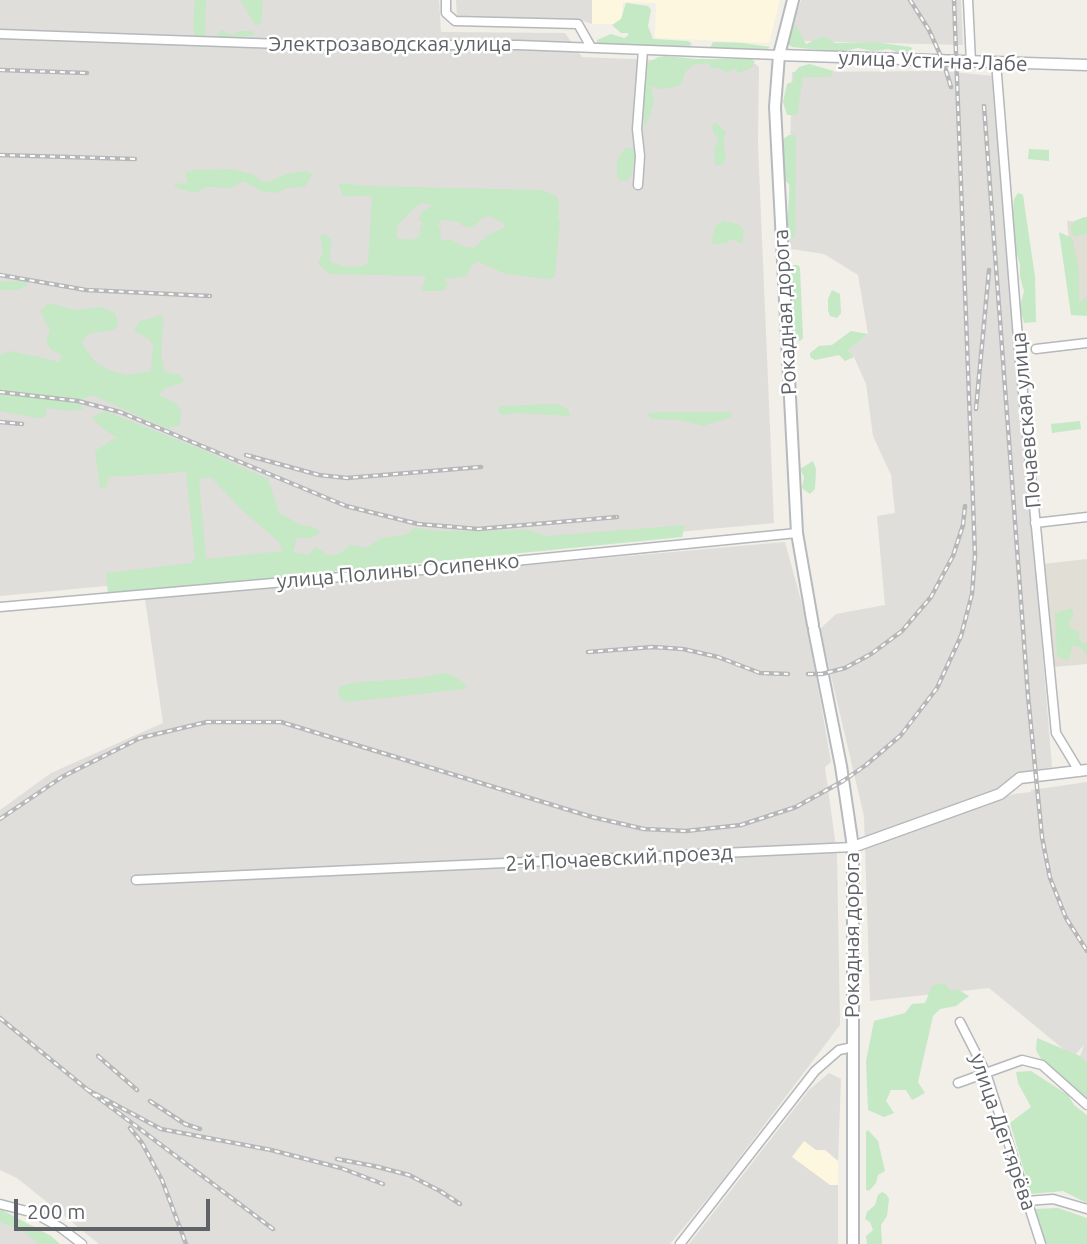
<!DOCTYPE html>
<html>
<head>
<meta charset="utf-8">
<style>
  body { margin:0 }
  #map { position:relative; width:1087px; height:1244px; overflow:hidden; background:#f1efe8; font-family:Ubuntu,sans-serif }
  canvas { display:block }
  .scale { position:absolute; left:14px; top:1199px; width:196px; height:32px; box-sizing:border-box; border:4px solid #5f6368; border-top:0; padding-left:9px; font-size:21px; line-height:24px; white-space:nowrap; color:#5f6368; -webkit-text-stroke:5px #fff; paint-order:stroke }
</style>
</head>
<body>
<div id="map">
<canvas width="1087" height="1244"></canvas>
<div class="scale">200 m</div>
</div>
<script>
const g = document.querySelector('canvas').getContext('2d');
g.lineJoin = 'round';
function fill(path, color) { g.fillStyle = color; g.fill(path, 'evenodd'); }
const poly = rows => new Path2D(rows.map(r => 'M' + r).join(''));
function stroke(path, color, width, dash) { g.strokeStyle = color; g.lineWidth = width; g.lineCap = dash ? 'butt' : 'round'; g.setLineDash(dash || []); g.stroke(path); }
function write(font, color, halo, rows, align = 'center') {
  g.font = font + ' Ubuntu,sans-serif'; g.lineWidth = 5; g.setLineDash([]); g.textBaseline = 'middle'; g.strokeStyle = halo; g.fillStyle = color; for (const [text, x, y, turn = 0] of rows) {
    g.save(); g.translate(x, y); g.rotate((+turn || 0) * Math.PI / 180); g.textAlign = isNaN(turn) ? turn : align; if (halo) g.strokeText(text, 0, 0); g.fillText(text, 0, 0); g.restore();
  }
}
const commercial = poly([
  [592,0,780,0,769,43,655,38,656,3,623,2,622,24,592,24],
  [804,1140,816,1150,825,1150,838,1161,838,1185,830,1185,792,1157]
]);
const industrial = poly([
  [0,0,439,0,441,32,565,33,582,57,756,64,759,67,758,144,774,523,0,596],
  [456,0,592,0,592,24,583,21,457,17],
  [801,0,961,0,963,45,805,41,792,29],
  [940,71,995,76,1052,767,1020,772,1012,783,935,822,1014,794,1031,792,1031,790,1087,782,1087,1062,1080,1056,1084,1045,1073,1057,989,988,870,1001,864,816,820,629,836,614,885,605,877,516,895,513,891,475,873,436,866,384,854,357,848,350,868,334,858,275,824,254,791,249,788,235,792,72],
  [785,542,806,619,831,762,825,767,837,854,840,1025,721,1182,670,1244,99,1244,17,1178,0,1170,0,810,51,773,163,723,145,599],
  [829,1073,841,1079,838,1161,825,1150,816,1150,804,1141,792,1157,830,1185,838,1185,838,1244,689,1244,809,1090],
  [0,1218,35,1227,58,1244,0,1244]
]);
const education = poly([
  [1067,221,1087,222,1087,311,1076,313],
  [1087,559,1087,664,1054,667,1043,564]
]);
const green = poly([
  [195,0,206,0,205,37,216,36,221,30,232,35,240,31,253,31,255,35,208,41,197,38,193,29],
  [237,0,263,0,261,22,256,26,240,0],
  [626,3,648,6,651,10,648,26,653,39,688,41,692,44,688,48,602,46,597,44,597,40,611,34,624,38,628,36,628,33,621,33,612,25,621,19],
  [795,24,806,44,824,36,835,43,874,42,911,47,913,51,899,53,889,49,873,51,858,48,839,52,792,47,789,45,789,36],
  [713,42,743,43,770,47,765,51,760,49,754,52,715,50,710,48],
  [665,56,696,59,752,59,755,62,751,68,739,73,736,72,737,67,727,73,719,68,712,69,709,63,693,65,685,72,682,83,678,86,660,89,651,86,654,102,646,126,644,124,642,98,644,66,658,57],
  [809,64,834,71,830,77,803,77,797,115,787,115,783,102,787,84,794,81,794,73,799,67],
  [715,122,726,132,723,141,726,158,722,165,715,165,714,151,719,137,714,135,712,126],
  [789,135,796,135,795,238,791,237,787,223,790,186,785,180,783,139],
  [627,148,635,149,635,157,631,176,628,180,622,181,617,178,617,161,622,152],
  [1029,149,1049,150,1049,161,1028,159],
  [231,169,253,174,261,181,268,182,286,174,305,171,313,174,304,187,287,188,276,193,261,191,244,181,231,188,208,187,194,193,174,187,176,184,188,183,185,173,193,170],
  [343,183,364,186,542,190,557,196,559,205,558,218,560,221,555,276,551,279,505,274,479,262,473,264,466,276,444,279,448,285,443,291,423,291,422,288,426,279,424,276,330,274,318,264,323,251,320,236,324,234,331,239,330,262,347,267,362,266,368,263,372,196,343,196,339,185],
  [425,203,432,206,421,212,419,220,424,224,420,227,420,236,413,240,397,238,397,226,417,205],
  [490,216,506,225,503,228,487,236,474,248,464,247,451,240,440,240,441,230,438,225,441,220,459,222,463,226,472,228,484,217],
  [1018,193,1023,195,1035,277,1036,322,1024,323,1020,307,1024,291,1020,277,1020,264,1015,249,1012,222,1014,199],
  [1084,217,1087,217,1087,235,1074,236,1070,228,1075,221],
  [724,221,738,224,744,231,741,247,741,244,733,239,726,243,711,244,715,226],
  [1059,232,1072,238,1079,270,1079,302,1087,297,1087,316,1071,315],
  [793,265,798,265,800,268,803,338,800,341,794,339,790,268],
  [20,281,27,282,27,286,17,290,0,290,0,282],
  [832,290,840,294,841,313,837,318,830,316,828,310,828,299],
  [49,303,76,310,101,307,115,313,118,324,114,330,92,333,85,336,82,344,95,362,111,371,128,375,151,371,153,345,149,339,134,331,140,321,162,315,163,321,161,354,164,371,182,376,184,382,165,388,159,395,177,404,181,412,180,425,168,429,92,395,84,398,80,403,83,410,69,411,47,408,45,417,37,418,0,411,0,355,11,351,60,362,61,354,51,350,46,341,50,330,40,311],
  [851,331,868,334,848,350,854,357,845,361,839,355,815,360,810,357,810,353,819,346,832,345],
  [557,404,568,409,570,416,516,413,502,415,498,411,499,406],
  [105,411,205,451,268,479,279,513,301,525,316,528,320,533,310,538,297,537,293,552,308,555,315,547,330,556,342,552,350,545,366,548,382,538,405,535,415,528,439,531,529,530,547,536,685,525,682,537,108,594,106,573,192,563,195,557,186,472,108,477,107,487,100,488,95,451,113,439,119,439,102,428,92,417],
  [211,477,243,511,278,541,283,551,206,559,199,479],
  [657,412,732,412,731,417,703,426,679,420,651,419,647,414],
  [1080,421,1081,429,1052,433,1051,424],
  [813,461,816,469,815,489,810,494,802,488,804,477,800,469],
  [1071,608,1074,613,1068,625,1079,633,1079,639,1082,643,1087,643,1087,656,1081,648,1073,645,1068,661,1057,656,1055,613],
  [445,673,456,677,467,686,463,689,349,702,344,701,339,696,338,688,341,686,360,682,420,678],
  [944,983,951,991,957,989,969,996,956,1006,940,1009,933,1016,918,1082,925,1093,912,1100,906,1090,891,1090,886,1101,894,1113,884,1117,868,1110,866,1061,874,1021,905,1013,912,1004,925,1003,932,986],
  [1037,1038,1080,1056,1087,1062,1087,1098,1041,1059,1036,1050],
  [1031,1071,1068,1095,1074,1105,1087,1115,1087,1203,1063,1191,1031,1194,1010,1123,1031,1107,1018,1083,1016,1072],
  [868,1130,878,1141,885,1171,878,1175,876,1183,869,1191,866,1190,866,1132],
  [882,1192,886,1194,889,1199,887,1216,881,1225,882,1244,867,1244,866,1236,873,1230,870,1222,865,1219,867,1212,875,1205,878,1195],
  [1058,1208,1087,1218,1087,1244,1045,1244,1034,1209],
  [0,1209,51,1236,60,1244,39,1244,21,1230,0,1222]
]);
const minor = poly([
  [446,0,446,13,455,21,578,24,591,47],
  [968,0,971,62],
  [0,34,309,45,518,45,779,55],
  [996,62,1019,351,1056,733,1079,771],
  [638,185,640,156,637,129,643,50],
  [1036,349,1087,343],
  [1035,523,1087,517],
  [0,607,444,568,797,533],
  [136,880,853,847],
  [960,1022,986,1073,1041,1244],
  [958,1083,1022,1060,1042,1065,1087,1105],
  [1027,1201,1053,1199,1087,1209],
  [0,1204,34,1213,61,1228,82,1244],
  [680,1244,815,1071,839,1050,853,1047]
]);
const tertiary = poly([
  [779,55,1087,65],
  [853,847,1000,794,1020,778,1087,770]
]);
const secondary = poly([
  [793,0,779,55,775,107,797,533,813,625],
  [814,630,841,766,853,847,853,1244]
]);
const rail = poly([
  [910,0,929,30,943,61,951,87],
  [0,70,87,73],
  [984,106,1028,696,1042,837,1050,878,1066,918,1087,951],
  [0,155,135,159],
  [0,275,86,290,210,296],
  [0,392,78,401,120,412,346,506,418,524,478,529,617,517],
  [976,409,989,270],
  [0,422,22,424],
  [246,455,319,475,347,478,481,467],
  [588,652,653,647,683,649,718,657,760,673,788,674],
  [808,674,822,674,845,668,871,654,902,631,931,597,953,556,963,525,965,506],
  [0,819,62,777,140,738,207,722,281,722,592,817,644,829,686,831,741,825,796,807,843,781,866,765,901,735,937,688,961,636,972,594,975,555,954,0],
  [0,1018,94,1095],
  [98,1056,137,1090],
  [150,1101,185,1124,200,1129],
  [130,1128,142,1143,162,1180,186,1244],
  [337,1159,374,1166,409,1175,440,1191,460,1204],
  [273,1229,88,1090,161,1129,271,1150,341,1168,383,1184]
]);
const streetNames = [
  ["Электрозаводская улица",390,44],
  ["улица Усти-на-Лабе",933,61,2],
  ["Рокадная дорога",785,312,-93],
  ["Почаевская улица",1026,420,-95],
  ["улица Полины Осипенко",398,571,-5],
  ["2-й Почаевский проезд",619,858,-3],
  ["Рокадная дорога",852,935,-90],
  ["улица Дегтярёва",1003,1132,71]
];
fill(commercial, '#fef7e0');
fill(industrial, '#e0deda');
fill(education, '#e1ded6');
fill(green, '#c5e8c5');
stroke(minor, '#b5b8bc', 11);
stroke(tertiary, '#b5b8bc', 13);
stroke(secondary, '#b6babf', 14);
stroke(minor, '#fff', 8);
stroke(tertiary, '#fff', 10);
stroke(secondary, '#fff', 10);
stroke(rail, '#b6b7b8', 4.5);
stroke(rail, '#fff', 2, [5]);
write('21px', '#5f6368', '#fff', streetNames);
</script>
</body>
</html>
